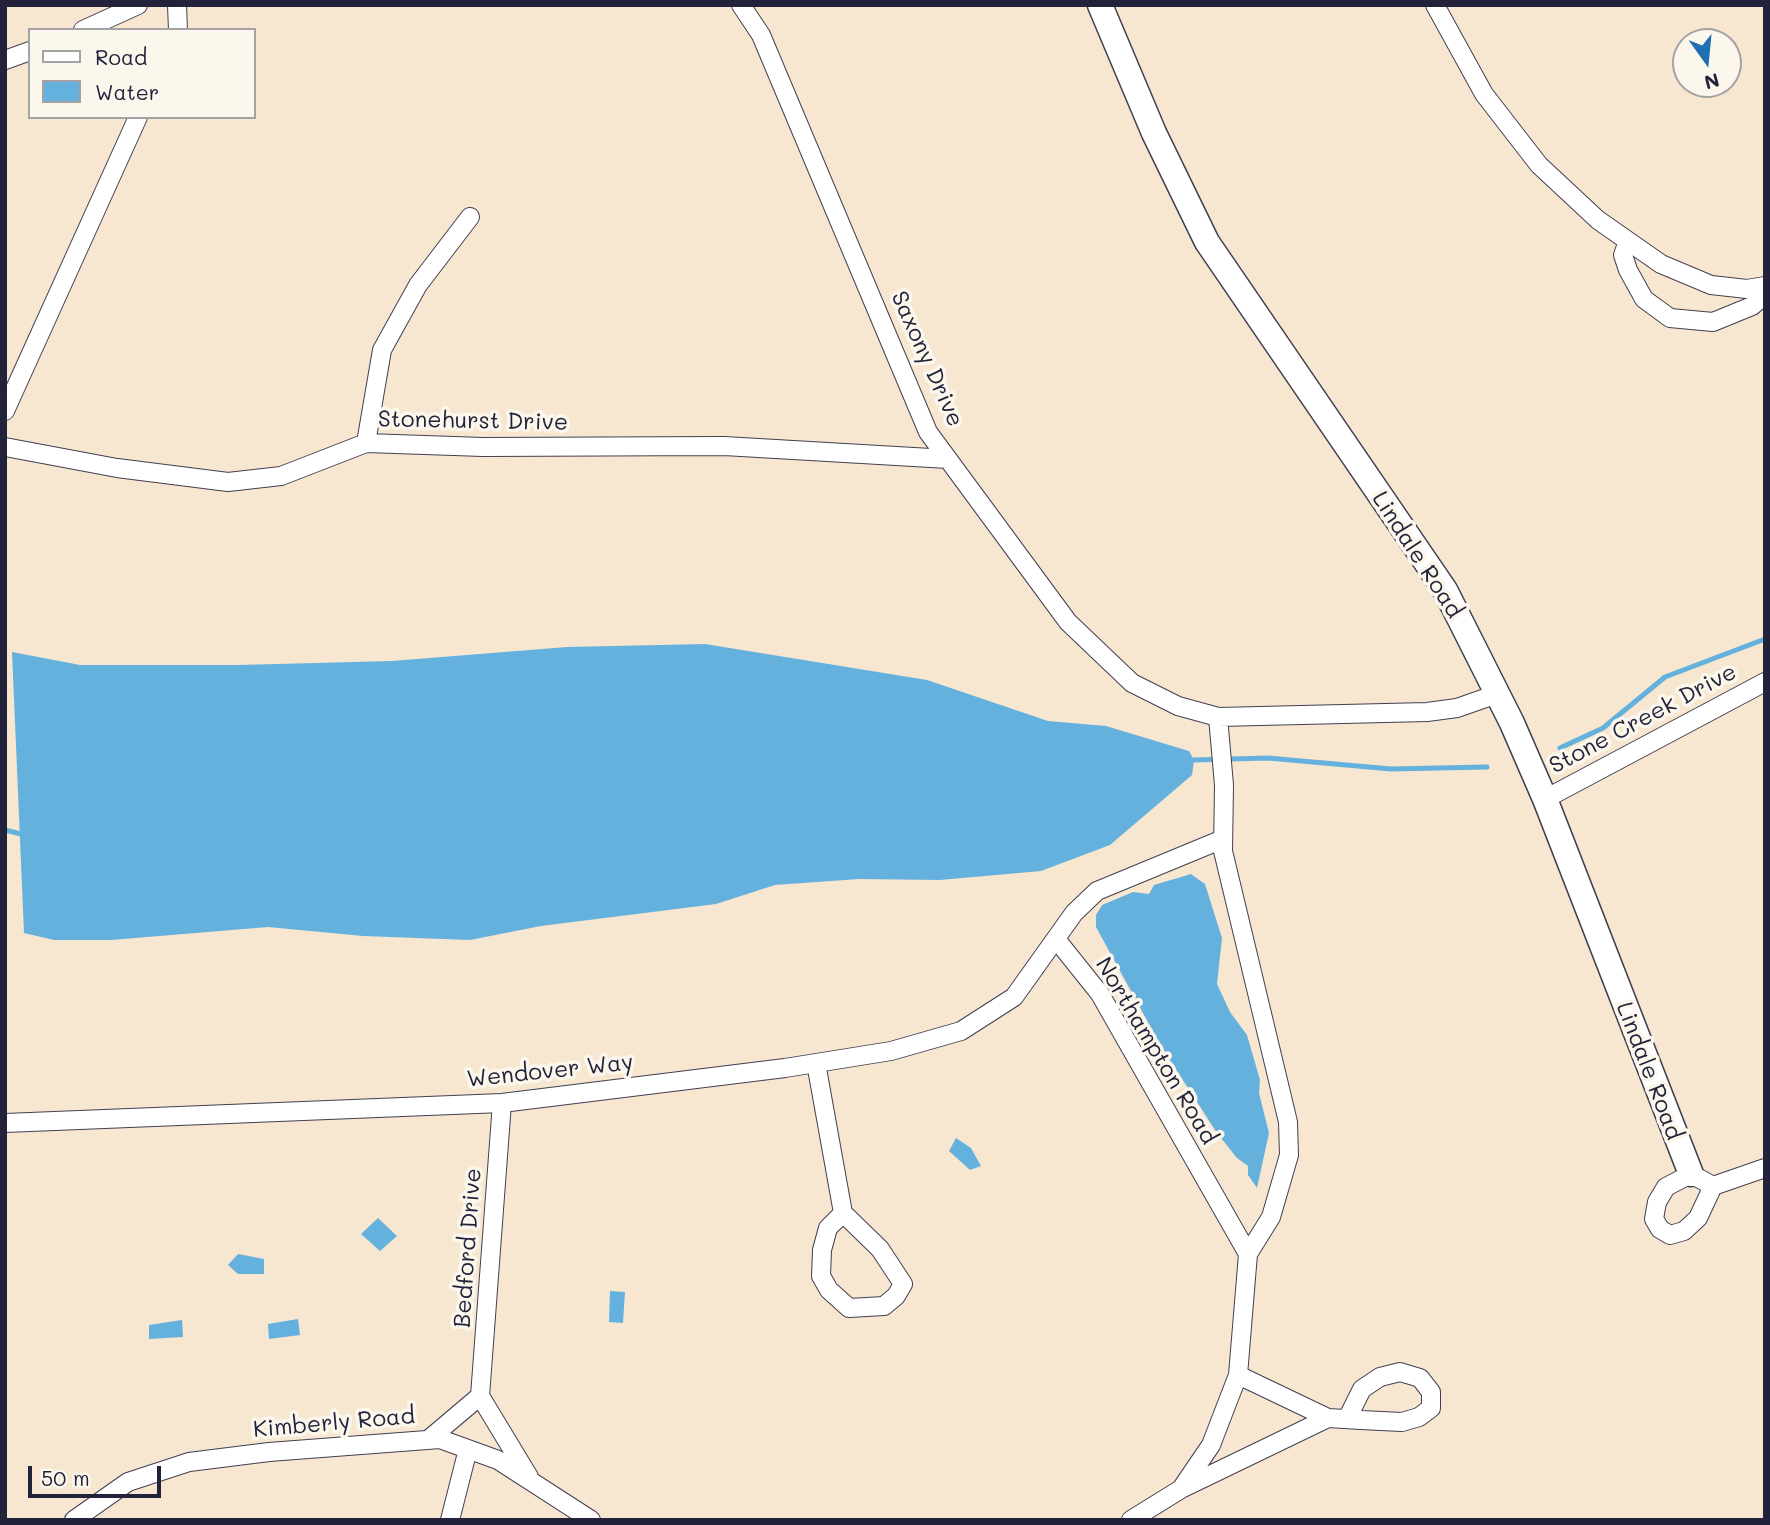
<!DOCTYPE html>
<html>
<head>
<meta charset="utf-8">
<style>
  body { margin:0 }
  #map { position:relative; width:1770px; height:1525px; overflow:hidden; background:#f7e6d0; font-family:Mali,sans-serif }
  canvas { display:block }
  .frame { position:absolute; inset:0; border:7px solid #22223b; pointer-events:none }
  .legend { position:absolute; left:28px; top:28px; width:228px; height:91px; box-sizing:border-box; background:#fbf7ec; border:2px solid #a4a2a5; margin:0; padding:9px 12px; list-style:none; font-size:21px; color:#22223b }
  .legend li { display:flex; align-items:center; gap:14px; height:35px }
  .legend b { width:35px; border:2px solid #a4a2a5 }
  .north { position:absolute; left:1672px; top:28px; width:70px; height:70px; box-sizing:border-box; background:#fbf7ec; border:2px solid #a4a2a5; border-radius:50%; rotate:165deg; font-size:19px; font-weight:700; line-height:28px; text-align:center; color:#22223b }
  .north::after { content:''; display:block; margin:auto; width:24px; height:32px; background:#1f6fb2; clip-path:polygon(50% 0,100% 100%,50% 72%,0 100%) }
  .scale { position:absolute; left:28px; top:1466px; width:133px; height:32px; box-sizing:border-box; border:4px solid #22223b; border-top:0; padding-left:9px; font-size:21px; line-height:24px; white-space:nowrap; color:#22223b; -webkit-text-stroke:5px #fbf7ec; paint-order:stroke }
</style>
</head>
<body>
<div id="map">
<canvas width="1770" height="1525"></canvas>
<div class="frame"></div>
<ul class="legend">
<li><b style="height:9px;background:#fff"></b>Road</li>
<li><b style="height:19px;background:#65b1de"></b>Water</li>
</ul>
<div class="north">N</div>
<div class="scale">50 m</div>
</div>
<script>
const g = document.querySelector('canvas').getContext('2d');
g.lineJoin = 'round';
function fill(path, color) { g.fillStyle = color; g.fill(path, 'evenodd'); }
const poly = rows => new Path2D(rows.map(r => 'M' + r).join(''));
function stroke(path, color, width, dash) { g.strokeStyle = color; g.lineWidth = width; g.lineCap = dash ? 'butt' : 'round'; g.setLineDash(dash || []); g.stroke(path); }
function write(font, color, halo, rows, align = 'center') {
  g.font = font + ' Mali,sans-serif'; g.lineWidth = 7; g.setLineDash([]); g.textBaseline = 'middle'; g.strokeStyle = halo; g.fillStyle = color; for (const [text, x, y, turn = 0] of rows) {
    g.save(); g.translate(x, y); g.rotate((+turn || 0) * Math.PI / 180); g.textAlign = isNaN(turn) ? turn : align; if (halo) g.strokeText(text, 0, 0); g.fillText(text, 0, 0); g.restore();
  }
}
const water = poly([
  [705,644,927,680,1048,721,1106,726,1189,751,1194,760,1192,775,1110,845,1041,871,940,880,859,879,775,885,716,904,541,926,470,940,363,936,268,927,111,940,54,940,24,933,12,652,80,665,238,665,392,661,567,647],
  [1191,874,1205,884,1222,938,1217,984,1230,1012,1247,1035,1260,1080,1259,1093,1269,1133,1257,1188,1248,1175,1248,1166,1237,1158,1217,1133,1161,1046,1096,927,1096,915,1102,905,1133,892,1149,894,1154,885],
  [956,1138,971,1148,981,1166,970,1170,949,1151],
  [378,1218,397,1236,380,1251,361,1234],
  [238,1254,264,1259,264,1274,238,1274,228,1265],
  [610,1291,625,1292,623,1323,609,1322],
  [298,1319,300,1335,269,1339,268,1324],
  [182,1320,183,1337,149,1339,149,1325]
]);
const stream = poly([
  [1560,748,1603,728,1665,677,1765,639],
  [1194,760,1268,758,1391,769,1487,767],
  [5,830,21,834]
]);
const street = poly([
  [177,5,178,30],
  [741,5,761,35,928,432,1068,622,1132,683,1178,706,1218,717,1427,712,1457,708,1497,694],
  [1435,5,1484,94,1539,165,1598,220,1661,264,1711,285,1747,289,1765,286],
  [83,30,138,5],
  [5,60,30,51],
  [1628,241,1623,255,1628,270,1644,299,1670,318,1713,322,1752,306,1765,295],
  [5,411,138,117],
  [366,443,382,350,418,285,470,217],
  [5,447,117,468,228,482,281,476,366,443,483,447,724,446,948,459],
  [1545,799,1765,682],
  [1056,939,1100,994,1248,1254],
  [816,1063,843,1213],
  [5,1123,502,1103,785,1068,891,1051,961,1031,1014,997,1074,913,1097,891,1223,839],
  [1713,1186,1698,1218,1684,1231,1670,1235,1660,1229,1654,1219,1657,1202,1666,1187,1691,1174,1713,1186,1765,1168],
  [843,1213,880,1249,903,1284,896,1296,884,1306,849,1308,829,1290,821,1276,822,1250,828,1228,843,1213],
  [480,1396,529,1477],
  [1328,1418,1361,1420,1402,1422,1419,1417,1431,1408,1431,1392,1420,1378,1400,1372,1380,1377,1362,1389,1347,1419],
  [428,1440,480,1396,502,1103],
  [1181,1489,1328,1418,1238,1375],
  [74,1520,128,1482,189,1462,269,1452,440,1439,498,1460,591,1520],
  [450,1520,468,1449],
  [1131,1520,1181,1489,1211,1445,1238,1375,1248,1254,1271,1217,1289,1155,1288,1122,1223,851,1224,785,1218,717]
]);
const secondary = poly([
  [1100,5,1154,133,1207,242,1445,590,1512,723,1545,799,1691,1174]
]);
const streetNames = [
  ["Saxony Drive",927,359,66],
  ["Stonehurst Drive",473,421,1],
  ["Lindale Road",1417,555,57],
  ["Stone Creek Drive",1643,719,-28],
  ["Northampton Road",1156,1051,59],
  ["Wendover Way",550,1071,-6],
  ["Lindale Road",1649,1071,69],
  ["Bedford Drive",468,1248,-86],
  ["Kimberly Road",334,1423,-5]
];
fill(water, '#65b1de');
stroke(stream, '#65b1de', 5);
stroke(street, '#423f51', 20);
stroke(secondary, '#423f51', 27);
stroke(street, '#fff', 18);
stroke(secondary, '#fff', 24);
write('23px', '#22223b', '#fbf7ec', streetNames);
</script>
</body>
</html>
